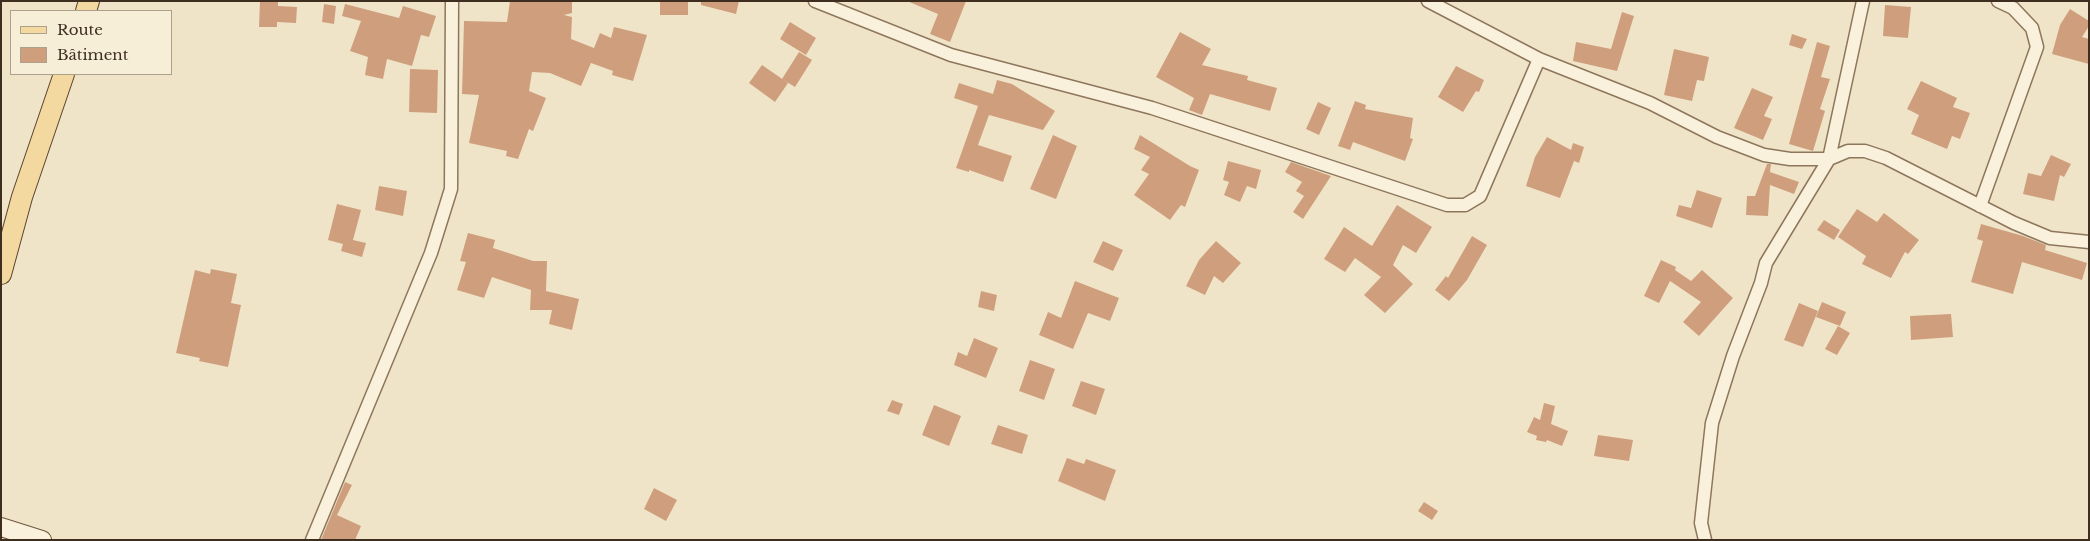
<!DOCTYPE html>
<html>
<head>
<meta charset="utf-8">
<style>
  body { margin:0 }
  #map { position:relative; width:2090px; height:541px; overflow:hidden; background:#f0e4c8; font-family:"Libre Baskerville",serif }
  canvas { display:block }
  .frame { position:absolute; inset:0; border:2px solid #3d2e20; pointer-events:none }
  .legend { position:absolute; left:10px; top:10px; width:162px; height:65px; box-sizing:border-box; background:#f7eed8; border:1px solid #ada18e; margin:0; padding:6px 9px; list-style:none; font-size:15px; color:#3d2e20 }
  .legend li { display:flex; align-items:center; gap:10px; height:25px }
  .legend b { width:25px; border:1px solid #ada18e }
</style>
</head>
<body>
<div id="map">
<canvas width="2090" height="541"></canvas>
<div class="frame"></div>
<ul class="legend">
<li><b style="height:6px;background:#f3d9a0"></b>Route</li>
<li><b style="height:14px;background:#cf9f7d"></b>Bâtiment</li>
</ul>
</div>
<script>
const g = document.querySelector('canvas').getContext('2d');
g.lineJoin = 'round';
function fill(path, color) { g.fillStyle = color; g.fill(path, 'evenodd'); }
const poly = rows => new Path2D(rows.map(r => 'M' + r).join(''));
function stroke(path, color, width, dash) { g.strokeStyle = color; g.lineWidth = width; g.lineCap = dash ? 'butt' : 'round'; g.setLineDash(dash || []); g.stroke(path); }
const building = poly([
  [260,1,278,1,278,6,297,7,296,23,277,22,277,27,259,27],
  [510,1,572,1,572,13,564,15,572,17,571,39,594,48,600,33,611,38,614,27,647,35,633,81,612,75,613,71,591,63,581,86,550,73,532,72,529,91,546,98,533,131,529,129,518,159,506,156,507,151,469,143,479,95,462,94,464,21,507,22],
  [660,1,688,1,688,15,660,15],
  [701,1,739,1,736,14,701,5],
  [907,1,966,1,950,42,930,34,938,14],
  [324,4,336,6,334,24,322,22],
  [345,4,399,18,403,6,436,16,429,37,421,35,412,66,387,59,383,79,365,75,368,57,350,51,361,21,342,16],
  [1885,5,1911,7,1908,38,1883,36],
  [2070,9,2089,21,2089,26,2082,37,2089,39,2089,64,2052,54,2060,25],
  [1622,12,1634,16,1617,71,1573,61,1576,42,1611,49],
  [790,22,816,38,806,55,780,39],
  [1180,32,1211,49,1202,65,1248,76,1247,80,1277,88,1270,111,1210,94,1202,115,1189,110,1194,98,1156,77],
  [1792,34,1807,39,1802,49,1789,45],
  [1817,42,1830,46,1821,77,1830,79,1820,109,1825,111,1813,151,1789,144],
  [1674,49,1709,57,1704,81,1697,80,1692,101,1664,95],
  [799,52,812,60,795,87,782,79],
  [762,65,788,83,775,102,749,83],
  [1456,66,1484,80,1479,92,1476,91,1463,112,1438,97],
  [410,69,438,70,437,113,409,112],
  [997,80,1012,84,1055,111,1043,130,989,115,978,145,1012,156,1003,182,969,170,969,172,956,168,978,106,954,98,959,83,993,94],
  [1921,81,1957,98,1953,107,1970,113,1960,139,1952,136,1947,149,1911,134,1919,115,1907,109],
  [1752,88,1773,97,1764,116,1772,119,1763,140,1734,128],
  [1355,101,1366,105,1365,109,1413,118,1410,138,1413,139,1405,161,1353,142,1350,150,1338,146],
  [1318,102,1331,108,1319,135,1306,129],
  [1053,135,1077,146,1056,199,1030,189],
  [1140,135,1190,166,1199,170,1185,207,1181,205,1170,220,1134,195,1149,174,1141,170,1150,157,1134,149],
  [1547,137,1571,150,1573,143,1584,147,1579,163,1574,161,1560,198,1526,186,1535,157],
  [2051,155,2071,164,2064,177,2060,175,2054,201,2023,194,2028,173,2041,176],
  [1228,161,1261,170,1256,189,1247,186,1240,202,1224,195,1229,182,1223,180],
  [1291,162,1331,176,1303,219,1293,212,1304,196,1296,191,1302,182,1285,172],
  [1767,164,1771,164,1770,172,1799,182,1794,194,1770,185,1768,216,1746,215,1747,196,1755,196],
  [379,186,407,191,403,216,375,210],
  [1697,190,1722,198,1712,228,1676,216,1679,205,1691,208],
  [337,204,361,210,353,240,366,243,362,257,341,251,343,244,328,240],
  [1397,205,1432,227,1416,253,1403,245,1393,265,1413,284,1385,313,1364,295,1381,277,1355,258,1345,272,1324,259,1344,227,1372,246],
  [1857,209,1877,222,1884,213,1919,240,1908,254,1905,252,1891,278,1862,264,1866,256,1838,237],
  [1824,220,1840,230,1834,240,1817,230],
  [1981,224,2023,236,2046,245,2045,250,2087,263,2082,280,2022,262,2013,294,1971,282,1983,241,1977,239],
  [468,233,495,240,493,248,533,261,547,261,546,291,579,299,572,330,549,324,552,310,530,310,531,290,492,277,484,298,457,290,466,262,460,261],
  [1472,236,1487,245,1467,280,1449,301,1435,290,1446,276,1448,278],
  [1103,241,1123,250,1113,271,1093,262],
  [1216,241,1241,263,1223,283,1214,276,1205,295,1186,286,1199,260],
  [1661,260,1676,267,1675,270,1691,281,1702,270,1733,298,1699,336,1683,322,1701,302,1670,281,1659,303,1644,296],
  [211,269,237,274,231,303,241,305,228,367,199,361,200,358,176,353,195,270,210,274],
  [1075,281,1119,298,1110,321,1088,313,1073,349,1039,335,1048,312,1061,318],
  [981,291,997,295,994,311,978,307],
  [1822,302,1846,312,1840,326,1816,317],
  [1799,303,1818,311,1803,347,1784,340],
  [1951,314,1953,337,1911,340,1910,316],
  [1838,326,1850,333,1837,355,1825,349],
  [974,338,998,348,986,378,954,365,958,352,967,356],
  [1030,360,1055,369,1044,400,1019,391],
  [1081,381,1105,389,1096,415,1072,406],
  [892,400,903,404,899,415,887,411],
  [1544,403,1555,406,1551,424,1568,431,1562,446,1547,440,1546,442,1536,440,1537,436,1527,432,1534,417,1540,420],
  [934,405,961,416,949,446,922,435],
  [998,425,1028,435,1022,454,991,444],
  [1598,435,1633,440,1629,461,1594,456],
  [1067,458,1084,464,1086,459,1116,470,1105,501,1058,481],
  [345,482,352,485,337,515,361,526,355,540,321,540],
  [654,488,677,500,666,521,644,509],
  [1424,502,1438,511,1432,520,1418,511]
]);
const street = poly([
  [815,1,951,55,1152,108,1447,205,1465,205,1480,196,1539,59],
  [1428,1,1539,59,1650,103,1717,137,1764,155,1790,159,1829,159,1848,151,1865,151,1886,158,2014,223,2050,238,2089,242],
  [1980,206,2037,47,2032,28,2013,8,1998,1],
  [312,540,431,253,451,189,452,1],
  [1705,540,1701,523,1712,423,1733,356,1761,283,1766,263,1829,159,1863,1]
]);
const secondary = poly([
  [1,527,42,540]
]);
const primary = poly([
  [86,11,89,1],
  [1,274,22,197,64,74]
]);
fill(building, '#cf9f7d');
stroke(street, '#8d765c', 15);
stroke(secondary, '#6f573f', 20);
stroke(primary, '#5b4430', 22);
stroke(street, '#faf1dc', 12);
stroke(secondary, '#faf1dc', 18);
stroke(primary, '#f3d9a0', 20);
</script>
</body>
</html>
